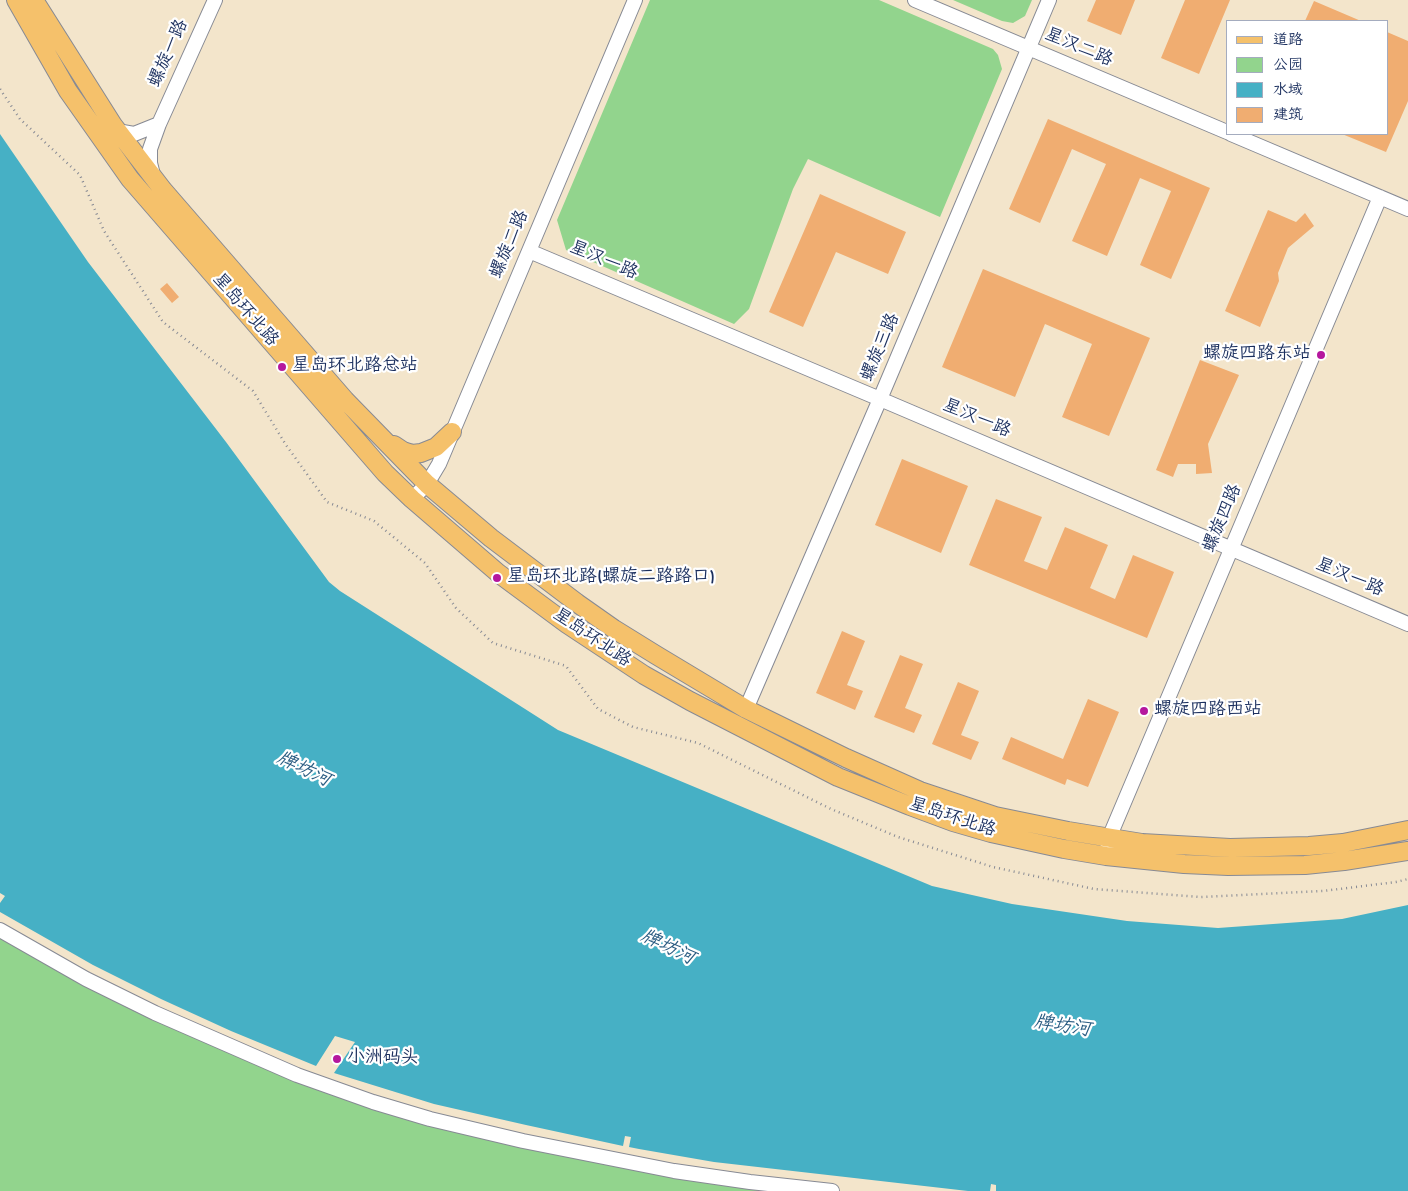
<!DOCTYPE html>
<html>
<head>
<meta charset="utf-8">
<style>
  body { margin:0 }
  #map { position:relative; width:1408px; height:1191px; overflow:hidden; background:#f3e5cb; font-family:"Gochi Hand","LXGW WenKai TC",sans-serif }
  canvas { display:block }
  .legend { position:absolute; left:1226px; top:20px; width:162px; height:115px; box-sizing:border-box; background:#fff; border:1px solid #a4acbf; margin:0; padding:6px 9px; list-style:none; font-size:15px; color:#1b2f5e }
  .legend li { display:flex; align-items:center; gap:10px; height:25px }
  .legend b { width:25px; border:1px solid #a4acbf }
</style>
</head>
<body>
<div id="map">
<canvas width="1408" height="1191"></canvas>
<ul class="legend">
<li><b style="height:6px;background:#f5c16b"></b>道路</li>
<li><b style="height:14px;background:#92d48d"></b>公园</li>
<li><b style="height:14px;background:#46b0c5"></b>水域</li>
<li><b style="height:14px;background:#f0ad71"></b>建筑</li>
</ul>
</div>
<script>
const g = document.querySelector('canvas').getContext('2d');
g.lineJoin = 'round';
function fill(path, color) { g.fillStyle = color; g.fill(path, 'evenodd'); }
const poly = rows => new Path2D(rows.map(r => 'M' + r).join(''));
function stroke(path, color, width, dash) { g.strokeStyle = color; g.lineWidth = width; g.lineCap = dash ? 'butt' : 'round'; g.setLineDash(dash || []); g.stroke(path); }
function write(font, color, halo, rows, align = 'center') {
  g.font = font + ' "Gochi Hand","LXGW WenKai TC",sans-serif'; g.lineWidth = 4.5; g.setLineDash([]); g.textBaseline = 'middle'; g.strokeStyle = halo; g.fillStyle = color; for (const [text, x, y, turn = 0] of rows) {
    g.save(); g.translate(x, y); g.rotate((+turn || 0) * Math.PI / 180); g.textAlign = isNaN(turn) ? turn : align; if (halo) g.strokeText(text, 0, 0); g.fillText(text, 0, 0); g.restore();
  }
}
const green = poly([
  [650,0,879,0,993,49,998,55,1002,69,940,217,808,159,793,189,749,309,734,324,566,250,557,220],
  [953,0,1032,0,1025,16,1013,23,1002,21],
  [0,935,372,1106,787,1191,0,1191]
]);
const water = poly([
  [0,134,88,262,226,442,329,582,340,591,558,730,932,886,1012,904,1127,921,1218,928,1342,919,1408,905,1408,1191,996,1191,996,1185,991,1184,990,1191,968,1191,714,1162,639,1149,629,1147,631,1137,625,1136,623,1146,526,1125,434,1104,334,1073,355,1042,335,1036,316,1066,231,1031,161,999,93,965,0,912,0,903,5,896,0,893]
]);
const building = poly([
  [1096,0,1135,0,1121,35,1087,21],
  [1185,0,1230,0,1199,74,1161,58],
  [1314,1,1361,21,1305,21],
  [1387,32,1408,41,1408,101,1386,152,1342,134,1387,134],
  [1048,119,1210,188,1171,279,1140,265,1171,191,1140,178,1107,256,1072,241,1106,164,1072,149,1040,223,1009,209],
  [820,194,906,232,888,274,836,252,803,327,769,312],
  [1268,210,1296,222,1305,213,1314,226,1288,248,1278,273,1279,281,1260,327,1225,311],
  [983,269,1150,338,1109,436,1062,417,1092,344,1045,324,1015,397,942,367],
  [167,283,179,297,172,303,160,289],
  [1200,360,1239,375,1208,444,1212,473,1196,474,1196,464,1178,464,1173,477,1156,470],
  [902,459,968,486,941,553,875,525],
  [996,499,1042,517,1024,561,1047,570,1065,527,1108,545,1090,588,1115,599,1133,555,1174,572,1147,638,969,565],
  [842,631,865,641,847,685,863,691,855,710,816,693],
  [900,655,923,664,905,708,922,715,914,733,874,717],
  [958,682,979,691,961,735,979,742,971,760,932,744],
  [1088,699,1119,712,1088,787,1067,779,1065,785,1002,759,1011,737,1063,759]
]);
const path = poly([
  [0,89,20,119,80,175,104,231,163,322,253,391,286,445,327,502,374,521,425,563,456,608,493,643,566,666,598,709,633,727,698,743,831,809,898,837,993,867,1094,889,1200,897,1323,891,1396,882,1408,879]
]);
const minor = poly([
  [915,0,1227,132],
  [117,131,134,134,159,124],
  [1231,134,1408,209],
  [153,175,150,163,150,149,159,124,215,0],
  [529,251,880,399,1408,624],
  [412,499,427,484,439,464,635,0],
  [746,709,880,399,1049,0],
  [1106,856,1109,838,1380,197],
  [0,930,86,979,155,1013,297,1075,373,1102,430,1119,523,1141,674,1171,750,1182,832,1191]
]);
const major = poly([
  [16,0,68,91,130,179,385,473,412,499,498,573,567,624,644,675,690,701,838,777,910,806,953,822,991,833,1064,849,1106,856,1184,864,1228,866,1305,865,1344,861,1408,851],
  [34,0,113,125,163,190,345,400,427,484,491,538,577,603,614,629,656,655,746,709,846,758,920,791,995,816,1068,831,1142,843,1230,848,1309,846,1343,843,1408,830],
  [394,445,403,451,412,454,421,453,436,447,452,432]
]);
const markers = [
  [1321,355,5,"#b5179e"],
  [282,367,5,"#b5179e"],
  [497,578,5,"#b5179e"],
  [1144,711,5,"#b5179e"],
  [337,1059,5,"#b5179e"]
];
const streetNames = [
  ["星汉二路",1078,49,23],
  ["螺旋一路",170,54,-66],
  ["螺旋二路",511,245,-67],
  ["星汉一路",603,262,23],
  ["星岛环北路",244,311,49],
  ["螺旋三路",882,348,-67],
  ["星汉一路",976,420,23],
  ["螺旋四路",1224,519,-67],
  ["星汉一路",1349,579,23],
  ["星岛环北路",591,639,34],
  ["星岛环北路",952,819,18]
];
const poiNames = [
  ["螺旋四路东站",1311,355,"right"],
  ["星岛环北路总站",292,367],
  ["星岛环北路(螺旋二路路口)",507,578],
  ["螺旋四路西站",1154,711],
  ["小洲码头",347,1059]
];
const waterNames = [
  ["牌坊河",303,771,26],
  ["牌坊河",667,949,26],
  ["牌坊河",1062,1028,9]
];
fill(green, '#92d48d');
fill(water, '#46b0c5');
fill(building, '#f0ad71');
stroke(minor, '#878a94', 16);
stroke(major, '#878a94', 20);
stroke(path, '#878a94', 2.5, [1, 4]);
stroke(minor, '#fff', 14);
stroke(major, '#f5c16b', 18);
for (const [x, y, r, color] of markers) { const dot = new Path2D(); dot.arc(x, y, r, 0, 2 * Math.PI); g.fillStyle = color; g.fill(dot); stroke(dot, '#fff', 2); }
write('18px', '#1b2f5e', '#fff', streetNames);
write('18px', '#1b2f5e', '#fff', poiNames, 'left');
write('italic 19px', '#2a5c82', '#fff', waterNames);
</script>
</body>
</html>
